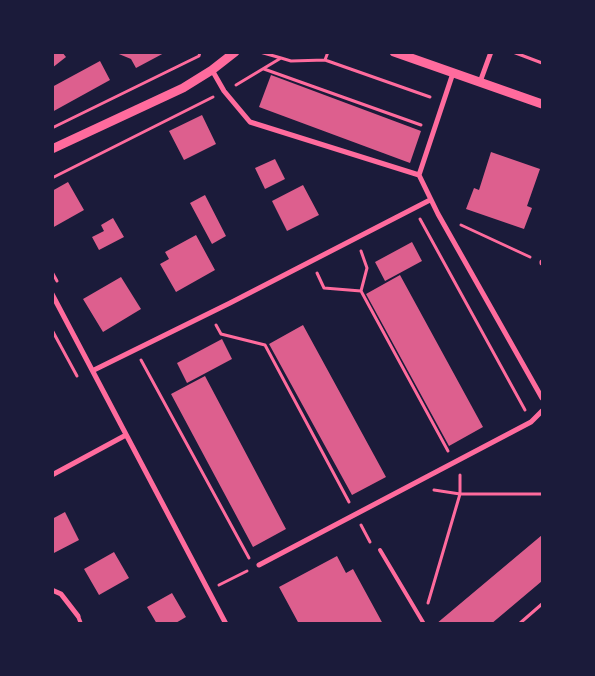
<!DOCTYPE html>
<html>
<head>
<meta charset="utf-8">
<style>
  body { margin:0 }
  #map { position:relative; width:595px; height:676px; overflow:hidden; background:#1b1b3a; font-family:Karla,sans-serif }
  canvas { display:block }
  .frame { position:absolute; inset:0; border:54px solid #1b1b3a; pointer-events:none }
</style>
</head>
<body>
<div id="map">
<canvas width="595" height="676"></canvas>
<div class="frame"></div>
</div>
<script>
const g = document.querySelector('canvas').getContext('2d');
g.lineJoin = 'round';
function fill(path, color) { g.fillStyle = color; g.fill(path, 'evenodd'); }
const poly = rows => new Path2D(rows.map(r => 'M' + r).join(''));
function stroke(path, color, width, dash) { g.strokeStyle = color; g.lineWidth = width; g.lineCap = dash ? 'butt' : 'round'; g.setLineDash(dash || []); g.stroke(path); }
const building = poly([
  [52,52,62,52,66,57,52,68],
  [114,52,166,52,136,68,131,59],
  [100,61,110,80,52,112,52,87],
  [271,75,421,131,410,163,259,107],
  [202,115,216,144,184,160,169,131],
  [491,152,540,169,527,206,532,208,524,229,466,209,474,188,479,190],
  [275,159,285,179,265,189,255,168],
  [68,182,84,210,52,228,52,191],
  [303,185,319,215,287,231,272,201],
  [205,195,226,236,212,244,190,203],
  [113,218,124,237,99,250,92,237,104,231,101,225],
  [196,235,215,270,176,292,160,264,169,259,165,252],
  [412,242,422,261,385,281,375,262],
  [400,275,483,427,449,446,366,294],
  [121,277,141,309,103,332,83,299],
  [303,325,386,477,352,495,269,344],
  [222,339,232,359,187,383,177,363],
  [205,376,286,529,253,547,171,394],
  [65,512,79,540,52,554,52,519],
  [542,535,542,581,491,624,436,624],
  [114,552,129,578,99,595,84,569],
  [337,556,346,573,353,569,383,624,299,624,279,587],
  [172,593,186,617,174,624,157,624,147,607]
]);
const path = poly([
  [260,52,281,58],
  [513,52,542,63],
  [325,60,328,52],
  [264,69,421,125],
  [236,85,281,58,291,61,325,60,430,97],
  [52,128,199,56,200,52],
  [52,178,213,97],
  [420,219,525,410],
  [461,225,530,257],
  [361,251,367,268,361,291],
  [52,272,57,281],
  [317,273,324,288,361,291,448,451],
  [216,325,221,334,265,345,349,502],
  [52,330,77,376],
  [141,360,249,558],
  [460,475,460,494,542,494],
  [361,525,370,542],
  [219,585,247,571],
  [428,603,460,494,434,490],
  [519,624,542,604]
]);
const service = poly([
  [380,550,424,624],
  [78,616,81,624]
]);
const minor = poly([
  [212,70,224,91,250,122,419,175],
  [453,73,419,175,438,214,542,398],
  [480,82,491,52],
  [542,262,542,263],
  [52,294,226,624],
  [94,370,230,303,430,200],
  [52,475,126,435],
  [259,565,531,422,542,411],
  [52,590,61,594,78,616]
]);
const tertiary = poly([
  [394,52,542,104],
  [52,149,183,88,212,70,235,52]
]);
fill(building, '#dd5f8e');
stroke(path, '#ff6b9d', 3);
stroke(service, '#ff6b9d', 4);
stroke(minor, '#ff6b9d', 5);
stroke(tertiary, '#ff6b9d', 9);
</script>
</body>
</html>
